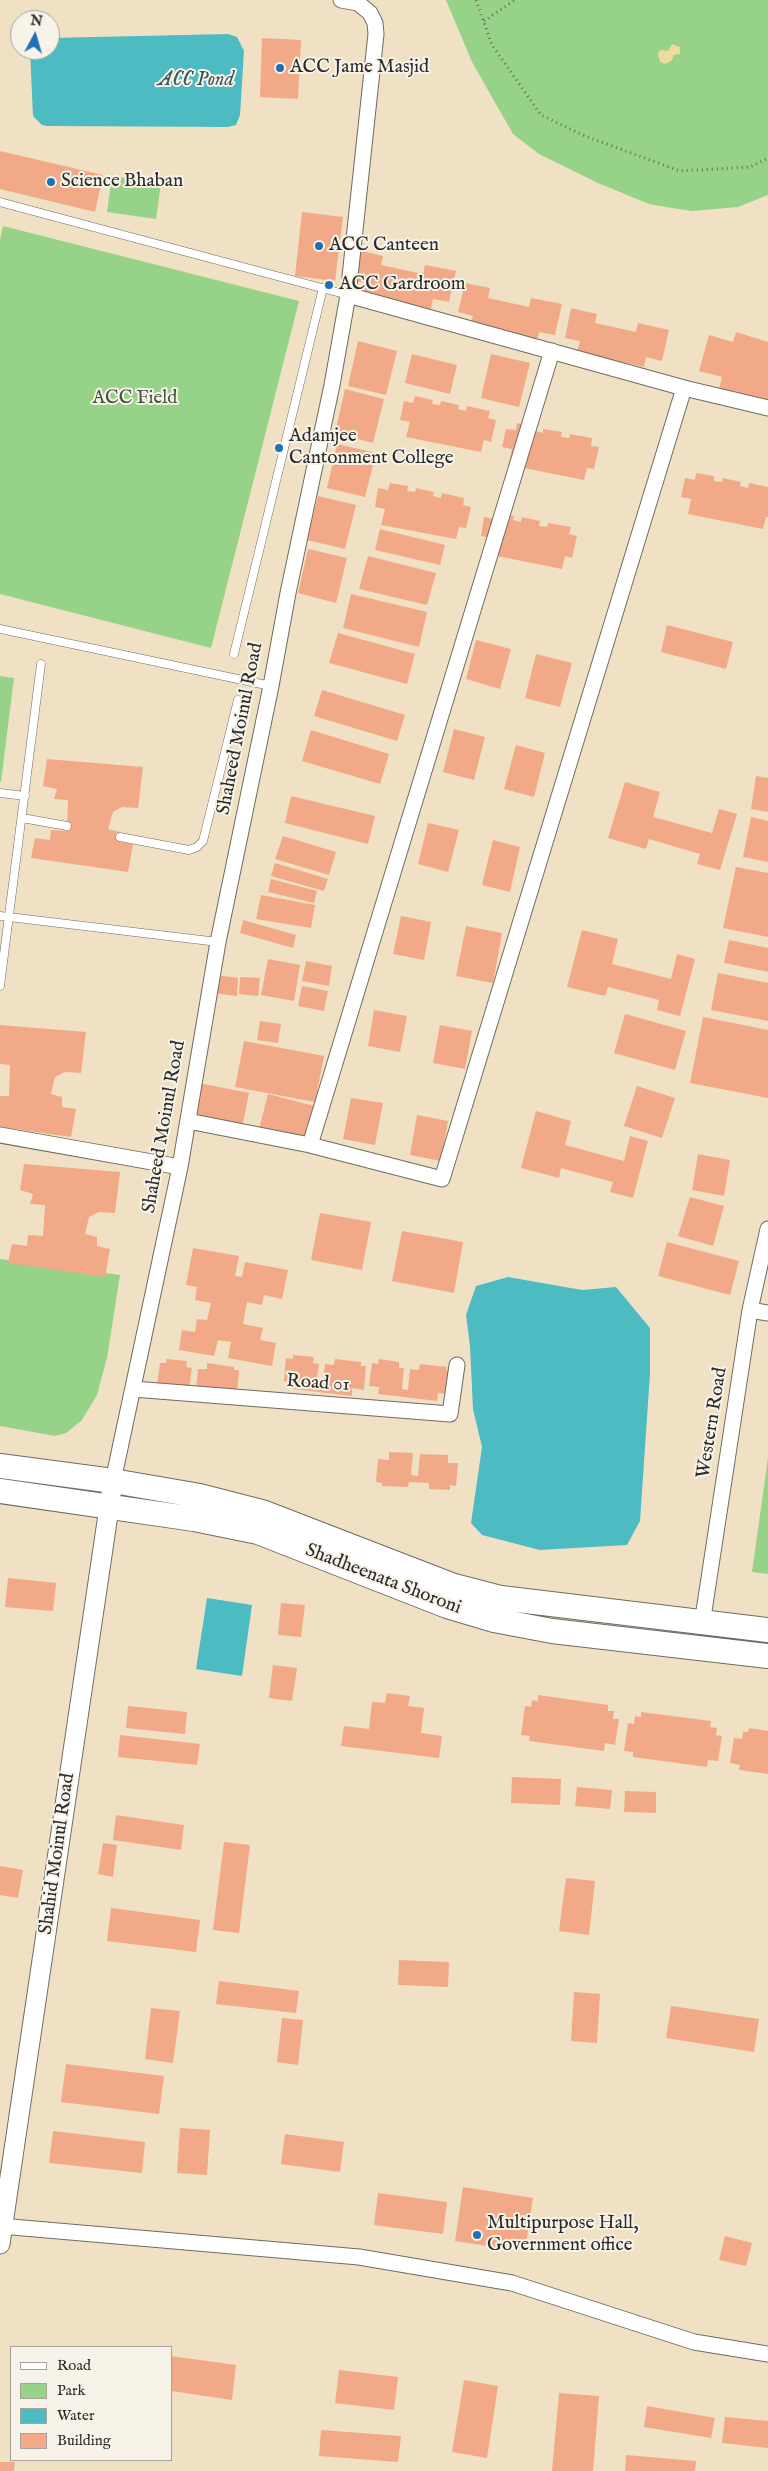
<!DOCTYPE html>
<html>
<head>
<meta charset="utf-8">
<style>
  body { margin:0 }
  #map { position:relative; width:768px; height:2471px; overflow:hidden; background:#f1e1c4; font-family:"IM FELL English",serif }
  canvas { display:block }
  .legend { position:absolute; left:10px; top:2346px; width:162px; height:115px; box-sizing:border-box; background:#f7f3e8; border:1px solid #a5a39c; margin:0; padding:6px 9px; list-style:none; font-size:15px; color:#2b2b2b }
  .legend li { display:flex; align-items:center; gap:10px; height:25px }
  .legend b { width:25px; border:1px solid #a5a39c }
  .north { position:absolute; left:10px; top:10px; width:50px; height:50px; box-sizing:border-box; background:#f7f3e8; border:1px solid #a5a39c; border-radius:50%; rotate:6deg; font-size:14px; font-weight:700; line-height:20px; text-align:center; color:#2b2b2b }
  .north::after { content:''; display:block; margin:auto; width:18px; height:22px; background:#1f6fb2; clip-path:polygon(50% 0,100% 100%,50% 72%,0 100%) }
</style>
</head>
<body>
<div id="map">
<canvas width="768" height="2471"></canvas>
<ul class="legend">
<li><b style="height:6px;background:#fff"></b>Road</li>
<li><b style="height:14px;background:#96d287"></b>Park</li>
<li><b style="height:14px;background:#4dbcc2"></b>Water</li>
<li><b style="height:14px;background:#f2a987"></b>Building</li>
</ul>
<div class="north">N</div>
</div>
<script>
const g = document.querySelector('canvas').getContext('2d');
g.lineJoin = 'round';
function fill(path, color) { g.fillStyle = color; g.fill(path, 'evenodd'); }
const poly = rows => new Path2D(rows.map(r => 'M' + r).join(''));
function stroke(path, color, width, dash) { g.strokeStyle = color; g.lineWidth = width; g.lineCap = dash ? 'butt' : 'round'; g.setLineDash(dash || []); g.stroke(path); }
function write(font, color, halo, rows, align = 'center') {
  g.font = font + ' "IM FELL English",serif'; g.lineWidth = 4; g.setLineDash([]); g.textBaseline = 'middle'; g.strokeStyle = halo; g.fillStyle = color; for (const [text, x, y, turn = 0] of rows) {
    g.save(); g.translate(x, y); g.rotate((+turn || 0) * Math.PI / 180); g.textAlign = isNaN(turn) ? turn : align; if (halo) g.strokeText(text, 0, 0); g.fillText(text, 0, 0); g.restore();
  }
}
const green = poly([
  [446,0,768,0,768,195,738,207,692,211,672,208,649,204,598,183,539,154,513,134,472,62],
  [112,176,161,183,156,219,107,212],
  [3,226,299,301,211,648,0,594,0,240],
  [0,676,14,678,1,782,0,782],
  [0,1259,120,1275,107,1358,97,1395,82,1420,66,1433,55,1436,0,1426],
  [768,1458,768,1574,752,1572]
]);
const sand = poly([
  [672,44,680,47,680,54,674,55,672,60,666,64,660,62,658,53,661,50,668,51]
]);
const water = poly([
  [228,34,237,37,244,51,240,115,236,125,228,127,47,126,42,125,33,116,30,50,50,50,50,38],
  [508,1277,582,1290,616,1287,650,1328,650,1374,640,1521,627,1545,540,1550,482,1535,471,1523,482,1447,473,1409,470,1346,466,1315,476,1286],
  [207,1598,252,1605,242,1676,196,1669]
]);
const building = poly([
  [262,38,301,40,298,99,260,97],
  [0,151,103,175,95,212,0,189],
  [302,212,343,217,335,281,295,276],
  [358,250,383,256,381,265,423,274,425,265,456,271,449,302,433,299,431,309,364,294,366,283,352,280],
  [465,283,490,288,488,298,529,307,531,298,562,304,555,335,539,332,537,341,470,326,473,316,458,312],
  [571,308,597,314,595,323,636,332,638,323,669,330,662,361,646,357,644,367,577,352,580,341,565,338],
  [736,332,768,342,768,403,719,389,722,377,699,371,709,335,733,342],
  [358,341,397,351,386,395,348,386],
  [412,354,457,365,450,394,405,383],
  [491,354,530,363,519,407,481,398],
  [345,389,384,399,373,443,335,433],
  [415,396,433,400,432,404,440,405,441,401,459,405,458,409,466,411,467,406,490,411,488,418,496,420,491,442,484,440,481,452,406,437,410,422,400,420,404,401,413,403],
  [517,423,535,427,535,431,543,433,543,429,562,432,561,437,569,438,570,434,592,438,591,446,599,447,594,469,587,468,584,480,509,465,512,449,502,447,506,429,516,430],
  [337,444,376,453,365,497,327,488],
  [696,473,714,476,714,481,722,482,723,478,741,482,740,486,748,488,749,483,768,487,768,517,766,517,763,529,688,514,691,499,681,497,685,478,695,480],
  [390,483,408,486,407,491,415,492,416,488,434,492,433,496,441,498,442,493,464,498,463,505,471,507,466,528,459,527,456,539,381,525,385,509,375,507,378,488,388,490],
  [318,496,356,505,345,549,307,540],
  [495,512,514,516,513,520,521,522,522,517,540,521,539,526,547,527,548,523,571,527,569,534,577,536,572,558,565,556,562,569,487,554,490,538,481,536,484,517,494,519],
  [380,529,445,545,440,565,375,550],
  [308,549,347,558,336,603,298,593],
  [368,556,436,573,427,605,359,589],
  [351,594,427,612,419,647,343,628],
  [667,625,733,642,726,669,661,652],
  [338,633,415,654,407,684,329,663],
  [476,640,511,649,500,689,466,679],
  [536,654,572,663,560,707,525,698],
  [322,690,405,715,397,741,314,716],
  [454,729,485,737,474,780,443,772],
  [311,730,389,754,380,784,302,761],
  [516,745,545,753,534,797,504,789],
  [47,759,143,767,138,808,122,807,113,812,108,829,120,832,120,842,133,844,128,872,31,858,35,838,50,840,51,830,67,831,68,800,54,799,57,789,43,786],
  [756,776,768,778,768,812,751,809],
  [625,782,660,792,653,817,712,833,719,809,737,814,720,870,697,864,700,854,649,839,646,849,608,838],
  [291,796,375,816,368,844,285,823],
  [751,817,768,821,768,862,743,857],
  [428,823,459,830,448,872,418,864],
  [283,836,336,852,329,875,275,859],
  [493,840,520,847,510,892,482,885],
  [275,863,328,879,324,891,271,876],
  [736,867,768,873,768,937,723,928],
  [271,879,317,891,314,903,268,892],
  [261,895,315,905,311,928,256,919],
  [401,916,431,922,424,960,393,954],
  [243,920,296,935,293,948,240,933],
  [466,926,502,933,493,983,456,976],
  [582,930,618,939,612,964,671,979,677,954,695,959,680,1016,657,1010,659,1000,608,987,605,996,567,987],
  [729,940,768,948,768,972,724,963],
  [268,959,300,965,294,1001,261,995],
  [306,961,332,966,329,986,302,981],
  [718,973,768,983,768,1021,711,1010],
  [216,975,238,978,237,996,213,993],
  [240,977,260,978,258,996,239,994],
  [302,986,328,991,324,1011,298,1006],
  [374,1010,407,1016,400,1052,368,1046],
  [625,1014,686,1031,675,1070,614,1053],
  [703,1017,768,1030,768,1098,690,1083],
  [260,1021,281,1024,278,1043,257,1040],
  [0,1025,86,1032,81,1073,65,1072,55,1077,51,1094,62,1097,62,1107,76,1109,71,1137,0,1127,0,1096,9,1096,10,1065,0,1064],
  [440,1025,472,1031,465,1069,433,1063],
  [244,1041,324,1056,315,1102,235,1087],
  [199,1083,249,1093,242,1128,191,1118],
  [637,1086,675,1098,662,1138,624,1126],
  [268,1094,314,1106,305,1139,259,1129],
  [351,1098,383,1103,375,1145,343,1139],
  [536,1111,571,1121,565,1145,624,1161,630,1136,648,1141,633,1198,610,1192,613,1182,561,1168,559,1178,521,1168],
  [417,1115,448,1121,441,1161,410,1155],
  [698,1154,730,1160,724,1196,692,1190],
  [24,1164,120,1172,115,1213,99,1212,89,1217,85,1234,97,1237,97,1246,110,1249,105,1277,8,1263,12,1244,27,1246,28,1235,43,1236,45,1205,30,1204,33,1194,20,1190],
  [690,1197,724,1206,713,1246,678,1236],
  [320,1213,371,1222,362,1270,311,1260],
  [402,1231,463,1242,454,1293,392,1281],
  [667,1242,739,1261,730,1295,658,1276],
  [193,1248,239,1256,235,1276,242,1277,245,1262,288,1270,282,1299,264,1295,262,1305,247,1302,243,1324,263,1328,260,1340,276,1343,272,1366,228,1358,231,1342,218,1340,214,1356,179,1350,182,1330,195,1332,197,1319,207,1320,211,1303,195,1300,197,1287,186,1285],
  [293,1355,314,1357,313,1363,319,1364,316,1385,323,1385,325,1364,334,1365,335,1359,361,1362,361,1366,366,1366,364,1390,352,1388,352,1396,293,1389,294,1382,284,1381,286,1358,293,1359],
  [166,1359,187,1361,186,1367,192,1368,189,1389,196,1390,198,1369,207,1369,207,1363,234,1367,234,1370,239,1370,237,1394,226,1392,225,1400,166,1393,167,1386,157,1385,160,1363,166,1363],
  [379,1359,399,1362,399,1368,404,1368,402,1389,408,1390,410,1369,419,1370,420,1364,447,1367,446,1370,452,1371,449,1394,438,1393,437,1401,378,1394,379,1387,369,1386,372,1363,378,1364],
  [389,1452,413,1453,411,1475,418,1476,420,1454,448,1455,448,1463,458,1463,456,1486,450,1485,450,1490,429,1489,429,1483,409,1482,408,1487,382,1486,382,1483,376,1482,378,1459,389,1460],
  [8,1578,56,1583,53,1611,5,1607],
  [281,1603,305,1605,301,1637,278,1635],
  [273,1665,297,1668,292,1701,269,1698],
  [387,1693,410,1696,408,1706,424,1708,421,1733,442,1736,439,1758,341,1746,344,1726,369,1729,372,1702,385,1703],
  [538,1695,608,1705,608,1711,614,1711,613,1719,619,1719,615,1745,605,1743,604,1751,529,1741,530,1736,521,1735,525,1706,531,1707,532,1700,538,1701],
  [128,1706,187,1712,185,1734,126,1728],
  [641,1712,711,1721,710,1727,717,1728,716,1735,722,1736,718,1761,708,1760,707,1767,633,1757,633,1752,624,1751,628,1723,634,1724,635,1716,641,1717],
  [749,1728,768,1731,768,1774,739,1770,740,1765,730,1763,734,1738,742,1739,743,1732,748,1732],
  [120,1735,200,1744,197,1765,118,1757],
  [512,1777,561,1779,560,1805,511,1803],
  [577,1787,612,1790,610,1809,575,1806],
  [625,1791,656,1792,656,1813,624,1812],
  [116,1815,184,1825,181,1850,113,1840],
  [224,1842,250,1845,239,1933,213,1930],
  [103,1843,117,1845,113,1877,98,1874],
  [0,1866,23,1870,18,1898,0,1895],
  [566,1878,595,1881,589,1935,559,1931],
  [111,1908,200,1920,196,1952,107,1941],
  [399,1960,449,1962,448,1987,398,1985],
  [219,1981,299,1991,296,2013,216,2004],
  [574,1992,600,1994,597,2043,571,2041],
  [671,2006,759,2019,754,2052,666,2038],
  [151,2008,180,2011,173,2063,145,2059],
  [282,2018,303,2020,298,2065,277,2062],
  [66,2064,164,2076,159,2114,61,2102],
  [180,2128,210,2130,207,2175,177,2173],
  [53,2131,145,2142,142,2173,49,2163],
  [285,2134,344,2142,340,2172,281,2164],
  [463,2187,533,2198,526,2245,502,2241,501,2248,455,2241],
  [378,2193,447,2202,443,2234,374,2225],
  [725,2236,752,2243,746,2266,719,2260],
  [171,2356,236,2365,232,2400,171,2391],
  [339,2370,398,2377,394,2410,335,2403],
  [464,2380,498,2386,487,2458,452,2452],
  [559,2393,599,2396,593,2471,552,2471],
  [647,2406,715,2418,711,2438,644,2427],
  [725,2417,768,2421,768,2448,722,2443],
  [321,2430,401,2436,398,2462,319,2456],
  [626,2455,696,2461,695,2471,625,2471],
  [0,2462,15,2462,14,2471,0,2471]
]);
const path = poly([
  [476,0,492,45,541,115,585,136,680,171,750,167,768,158],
  [484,21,515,0]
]);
const service = poly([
  [0,202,348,295],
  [0,629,271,686],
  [234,654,323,288],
  [0,793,25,796],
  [22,818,67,826],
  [120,837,189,850,197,847,203,841,238,700],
  [0,916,218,942],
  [0,986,41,664]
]);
const minor = poly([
  [348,295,684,388,768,408],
  [188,1121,310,1145,442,1179,684,388],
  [0,1135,180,1167],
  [310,1145,552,351],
  [750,1310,768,1313],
  [133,1389,450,1414,457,1365],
  [113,1481,180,1167,218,942,271,686,288,593,332,385,348,295,376,34,375,23,370,13,358,3,341,0],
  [702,1624,750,1310,768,1229],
  [0,2226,359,2257,512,2283,694,2342,768,2354]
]);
const tertiary = poly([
  [0,2244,113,1481]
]);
const primary = poly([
  [0,1466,113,1481,200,1496,262,1512,451,1585,501,1598,768,1630],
  [0,1491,194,1519,258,1532,447,1606,494,1620,552,1631,768,1656]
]);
const markers = [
  [280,68,5,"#1f6fb2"],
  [51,182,5,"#1f6fb2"],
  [319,246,5,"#1f6fb2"],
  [329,285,5,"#1f6fb2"],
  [279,448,5,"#1f6fb2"],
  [477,2235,5,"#1f6fb2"]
];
const poiNames = [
  ["ACC Jame Masjid",290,68],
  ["Science Bhaban",61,182],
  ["ACC Canteen",329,246],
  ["ACC Gardroom",339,285],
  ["Adamjee",289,437],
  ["Cantonment College",289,459],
  ["Multipurpose Hall,",487,2224],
  ["Government office",487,2246]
];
const parkNames = [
  ["ACC Field",135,399]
];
const streetNames = [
  ["Shaheed Moinul Road",241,729,-79],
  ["Shaheed Moinul Road",165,1127,-80],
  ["Road 01",318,1384,4],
  ["Western Road",713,1423,-81],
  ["Shadheenata Shoroni",383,1580,21],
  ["Shahid Moinul Road",58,1854,-82]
];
const waterNames = [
  ["ACC Pond",196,81]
];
fill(green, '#96d287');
fill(sand, '#eeda9e');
fill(water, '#4dbcc2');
fill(building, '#f2a987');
stroke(service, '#706b61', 9);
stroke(minor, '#706b61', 17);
stroke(tertiary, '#706b61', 21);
stroke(primary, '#706b61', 26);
stroke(path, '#706b61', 3, [1, 4]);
stroke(service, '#fff', 8);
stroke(minor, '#fff', 15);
stroke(tertiary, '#fff', 19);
stroke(primary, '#fff', 24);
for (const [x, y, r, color] of markers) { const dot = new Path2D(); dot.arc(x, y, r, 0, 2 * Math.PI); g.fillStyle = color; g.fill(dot); stroke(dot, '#f7f3e8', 2); }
write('19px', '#2b2b2b', '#f7f3e8', poiNames, 'left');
write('19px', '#465542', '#f7f3e8', parkNames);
write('19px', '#2b2b2b', '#f7f3e8', streetNames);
write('italic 20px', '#355658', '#f7f3e8', waterNames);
</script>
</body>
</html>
